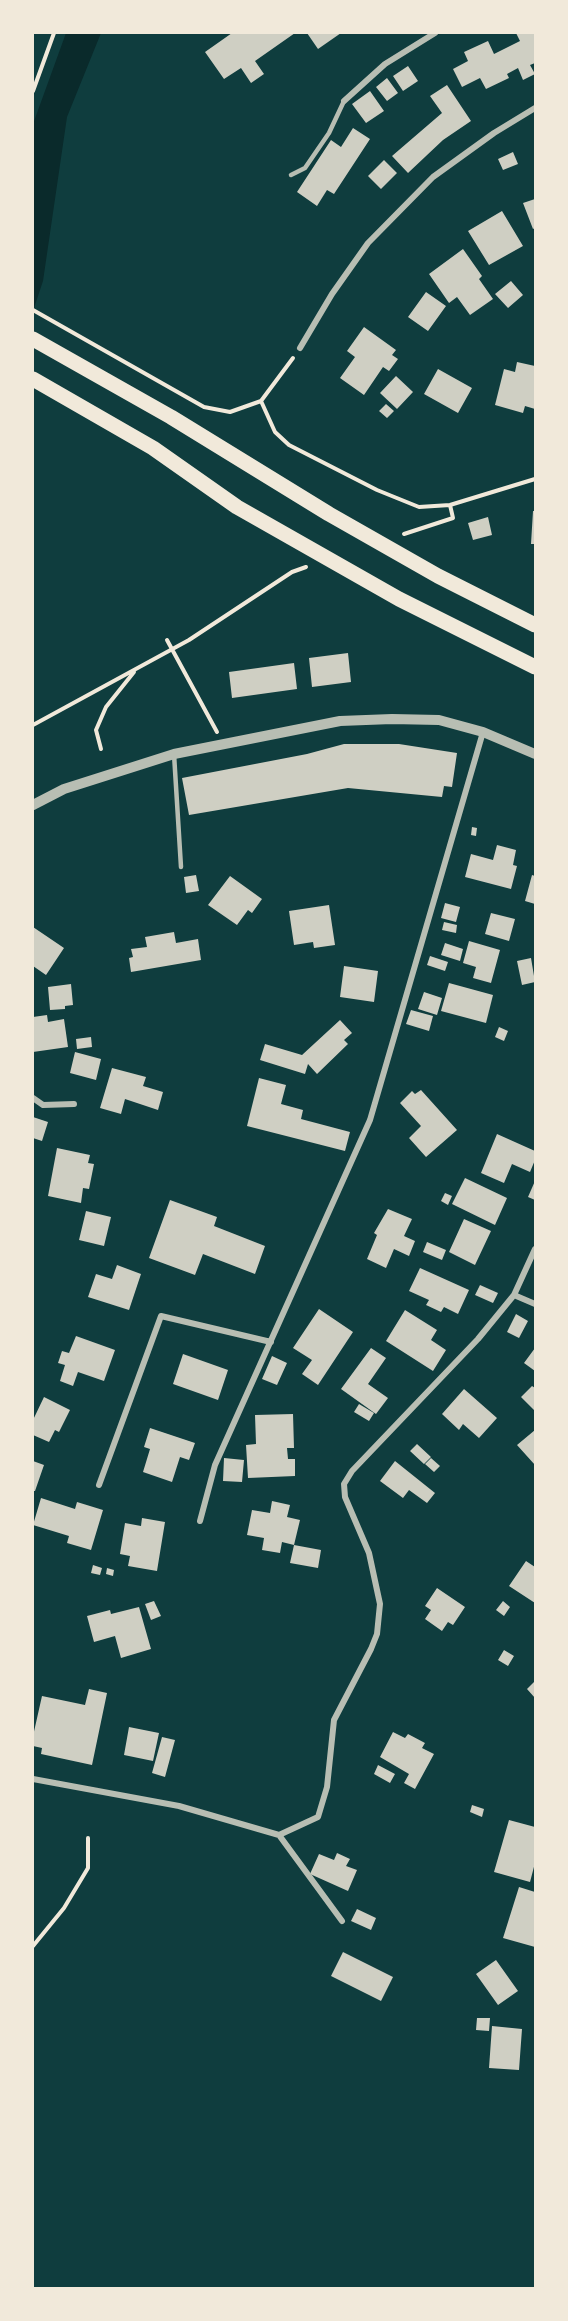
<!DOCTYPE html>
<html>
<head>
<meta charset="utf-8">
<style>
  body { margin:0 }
  #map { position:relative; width:568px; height:2321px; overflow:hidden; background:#0f3d3e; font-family:"Roboto Condensed",sans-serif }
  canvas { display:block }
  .frame { position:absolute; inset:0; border:34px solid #f1e9da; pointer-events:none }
</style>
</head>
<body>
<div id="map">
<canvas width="568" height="2321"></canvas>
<div class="frame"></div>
</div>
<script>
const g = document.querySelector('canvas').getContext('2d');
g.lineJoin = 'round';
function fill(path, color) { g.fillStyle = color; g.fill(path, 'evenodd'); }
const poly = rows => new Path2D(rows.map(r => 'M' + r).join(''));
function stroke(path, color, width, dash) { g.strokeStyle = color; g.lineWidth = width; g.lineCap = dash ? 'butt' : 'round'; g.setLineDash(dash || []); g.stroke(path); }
const water = poly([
  [66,33,101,33,67,117,43,281,33,311,33,124]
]);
const building = poly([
  [232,33,295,33,255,61,264,74,251,83,241,68,224,79,205,52],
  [307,33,341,33,318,49],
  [516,33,535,33,535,63,530,65,535,74,523,80,518,68,507,74,509,78,486,89,480,78,462,87,453,69,468,61,464,52,488,41,494,54,520,41],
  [408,66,418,81,403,91,393,76],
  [387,78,398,93,387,101,376,87],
  [447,85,471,121,443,140,408,173,392,156,442,113,430,96],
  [370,91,384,111,366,123,352,104],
  [353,128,370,139,334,194,327,190,317,206,297,192,331,140,341,147],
  [513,152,518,164,503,170,498,159],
  [384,160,397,173,381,189,368,176],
  [535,199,535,228,533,229,523,203],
  [502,211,523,246,489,265,468,231],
  [463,249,482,276,479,279,493,299,470,315,457,297,449,303,429,274],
  [511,281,523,295,508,308,495,294],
  [426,292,446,306,428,331,408,317],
  [364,327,396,350,392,355,398,359,389,371,383,367,364,395,340,378,355,357,347,351],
  [517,362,535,366,535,409,525,406,523,413,495,405,504,369,515,372],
  [438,369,472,388,458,413,424,394],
  [396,376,413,392,397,409,380,393],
  [386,404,394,411,387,418,379,411],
  [533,511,535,511,535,544,531,544],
  [488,517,492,535,473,540,468,523],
  [348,653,351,682,312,687,309,658],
  [294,663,297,689,232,698,229,672],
  [344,744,399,744,457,753,452,787,444,786,442,797,348,788,189,815,182,778,307,754],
  [472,827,477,828,476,836,471,835],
  [497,845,516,850,513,865,517,866,511,889,465,877,471,854,493,860],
  [196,875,199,891,186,893,184,877],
  [532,875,535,876,535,904,525,901],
  [230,876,262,899,252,913,248,910,237,925,208,905],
  [445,903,460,907,456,922,441,918],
  [329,905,335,945,314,948,313,942,294,945,289,911],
  [491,913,515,919,509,941,485,934],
  [444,922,457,925,456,933,442,930],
  [33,927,64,948,46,975,33,966],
  [174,932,176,943,198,939,201,960,131,972,129,958,133,957,131,949,147,947,145,937],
  [469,941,500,950,491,983,473,978,476,967,463,963],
  [445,943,463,949,460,961,441,955],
  [430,956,448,962,445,971,427,965],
  [531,958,535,982,522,985,517,961],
  [344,966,378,971,374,1002,340,997],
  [449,983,493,995,486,1023,441,1011],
  [71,984,73,1005,65,1006,65,1009,50,1010,48,987],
  [424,992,442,998,437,1015,418,1009],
  [411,1010,433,1016,429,1031,406,1024],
  [47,1015,48,1022,64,1019,68,1047,33,1052,33,1017],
  [340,1020,352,1033,344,1040,348,1044,317,1074,308,1064,305,1074,260,1060,265,1044,302,1055],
  [499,1027,508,1031,504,1041,495,1037],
  [91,1037,92,1047,77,1049,76,1039],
  [75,1052,101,1059,96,1080,70,1073],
  [112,1068,146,1077,143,1086,163,1092,158,1110,125,1099,121,1114,100,1108],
  [259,1078,286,1085,281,1104,303,1110,301,1119,350,1132,345,1151,247,1126],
  [421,1090,457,1130,426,1157,409,1138,421,1126,400,1103,412,1091,415,1094],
  [33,1117,48,1122,42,1141,33,1138],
  [497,1134,535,1151,535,1160,530,1172,512,1164,504,1183,481,1173],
  [57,1148,90,1155,88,1163,94,1164,89,1189,83,1188,81,1203,48,1196],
  [465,1178,507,1198,495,1225,452,1204],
  [535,1181,535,1200,528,1197],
  [445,1193,452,1196,448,1205,441,1201],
  [170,1200,217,1217,214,1226,265,1246,255,1274,203,1254,195,1275,149,1258],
  [388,1209,412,1219,404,1236,415,1241,409,1256,394,1249,386,1268,367,1259,377,1235,374,1233],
  [86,1211,111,1217,104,1246,79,1240],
  [464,1219,491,1231,475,1265,449,1252],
  [427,1242,446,1250,442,1260,423,1252],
  [117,1265,141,1274,129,1310,88,1297,96,1274,112,1279],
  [420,1268,469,1290,458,1314,444,1307,441,1312,426,1305,429,1300,409,1291],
  [480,1285,498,1293,493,1303,475,1295],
  [319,1309,353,1332,318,1385,302,1374,312,1360,293,1348],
  [405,1310,437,1330,431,1340,446,1350,433,1371,386,1341],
  [516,1314,528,1321,519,1338,507,1332],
  [76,1336,115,1350,104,1381,78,1372,73,1386,60,1381,65,1365,58,1363,62,1351,69,1353],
  [371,1348,386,1358,368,1384,388,1398,376,1414,341,1389],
  [535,1348,535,1371,524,1363],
  [183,1354,228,1370,218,1400,173,1384],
  [272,1356,287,1363,277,1385,262,1379],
  [532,1386,535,1388,535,1411,521,1397],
  [464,1389,497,1418,479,1438,463,1424,459,1430,442,1414],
  [44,1397,70,1410,59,1432,55,1430,49,1442,33,1435,33,1420],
  [359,1404,374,1413,369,1421,354,1412],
  [293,1414,294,1448,287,1448,288,1459,295,1459,295,1476,248,1478,246,1445,256,1444,255,1415],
  [150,1428,195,1443,189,1460,180,1457,172,1482,143,1472,150,1449,144,1447],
  [535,1430,535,1465,517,1445],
  [417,1444,431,1457,424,1464,410,1451],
  [224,1458,244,1460,242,1482,223,1481],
  [431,1458,440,1466,434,1472,425,1464],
  [33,1461,44,1465,35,1491,33,1491],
  [395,1461,435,1493,427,1503,409,1490,403,1498,380,1481],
  [41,1498,75,1509,77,1502,103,1510,91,1550,67,1543,69,1536,33,1525],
  [272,1501,290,1505,287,1517,300,1520,294,1545,282,1542,280,1553,262,1550,264,1538,247,1535,252,1510,270,1513],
  [142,1518,165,1522,157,1571,128,1566,130,1556,120,1554,125,1523,141,1526],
  [294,1545,321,1550,318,1568,290,1563],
  [526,1561,535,1567,535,1603,509,1586],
  [93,1565,102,1568,100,1575,91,1573],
  [107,1568,114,1570,113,1576,106,1574],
  [437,1588,465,1607,453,1625,448,1622,442,1631,425,1619,431,1610,425,1606],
  [154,1601,161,1616,151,1620,145,1604],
  [503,1601,510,1607,504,1616,496,1610],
  [139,1607,151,1649,121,1658,115,1636,94,1642,87,1616,110,1610,111,1614],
  [504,1650,514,1656,508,1666,498,1660],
  [535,1681,535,1698,527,1689],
  [89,1689,107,1693,92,1765,41,1754,42,1748,33,1746,33,1736,42,1696,85,1705],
  [129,1727,159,1733,153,1761,124,1755],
  [393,1732,405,1738,408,1734,425,1743,422,1748,434,1754,415,1789,404,1783,409,1774,380,1757],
  [162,1737,175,1740,165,1777,152,1773],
  [378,1765,395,1774,390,1783,374,1774],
  [472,1805,484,1809,482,1817,470,1812],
  [509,1820,535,1827,535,1863,530,1882,494,1872],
  [337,1853,350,1859,346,1866,357,1870,348,1891,310,1874,319,1854,334,1860],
  [519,1887,535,1892,535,1947,503,1938],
  [357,1909,376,1918,371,1930,351,1921],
  [343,1952,393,1977,381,2001,331,1976],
  [496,1960,518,1991,498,2005,476,1974],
  [477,2018,490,2018,489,2031,476,2030],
  [492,2026,522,2029,519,2070,489,2068]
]);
const path = poly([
  [33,91,54,33],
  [33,310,204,407,230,412,261,401,293,358],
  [261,401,275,432,289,445,377,490,419,507,450,505,535,479],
  [404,534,453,518,450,505],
  [167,640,217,732],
  [33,725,189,640,292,572,306,567],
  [101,749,96,730,106,707,134,672],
  [33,1946,64,1908,88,1868,88,1838]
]);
const service = poly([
  [291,175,305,168,329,133,344,101],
  [174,754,181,867]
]);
const minor = poly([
  [344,101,385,64,435,33],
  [300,348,332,294,368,243,433,177,494,133,535,108],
  [33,1098,43,1105,74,1104],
  [514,1295,535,1304],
  [99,1485,161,1316,271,1342],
  [200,1521,215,1465,370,1120,483,732],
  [33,1779,179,1806,279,1835,318,1817,327,1787,334,1720,371,1649,377,1634,380,1604,369,1553,345,1497,344,1484,352,1471,478,1339,514,1295,535,1249],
  [279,1835,342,1921]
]);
const tertiary = poly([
  [33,805,64,789,174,754,340,721,392,719,439,720,483,732,535,754]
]);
const trunk = poly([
  [33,339,171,417,329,514,438,576,535,625],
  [33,379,153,448,237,507,399,599,535,667]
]);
fill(water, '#0a2a2b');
fill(building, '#cfcfc3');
stroke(path, '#f1e9da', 4);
stroke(service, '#b8beb3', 4.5);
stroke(minor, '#b8beb3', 6);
stroke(tertiary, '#b8beb3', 10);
stroke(trunk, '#f1e9da', 15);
</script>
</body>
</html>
